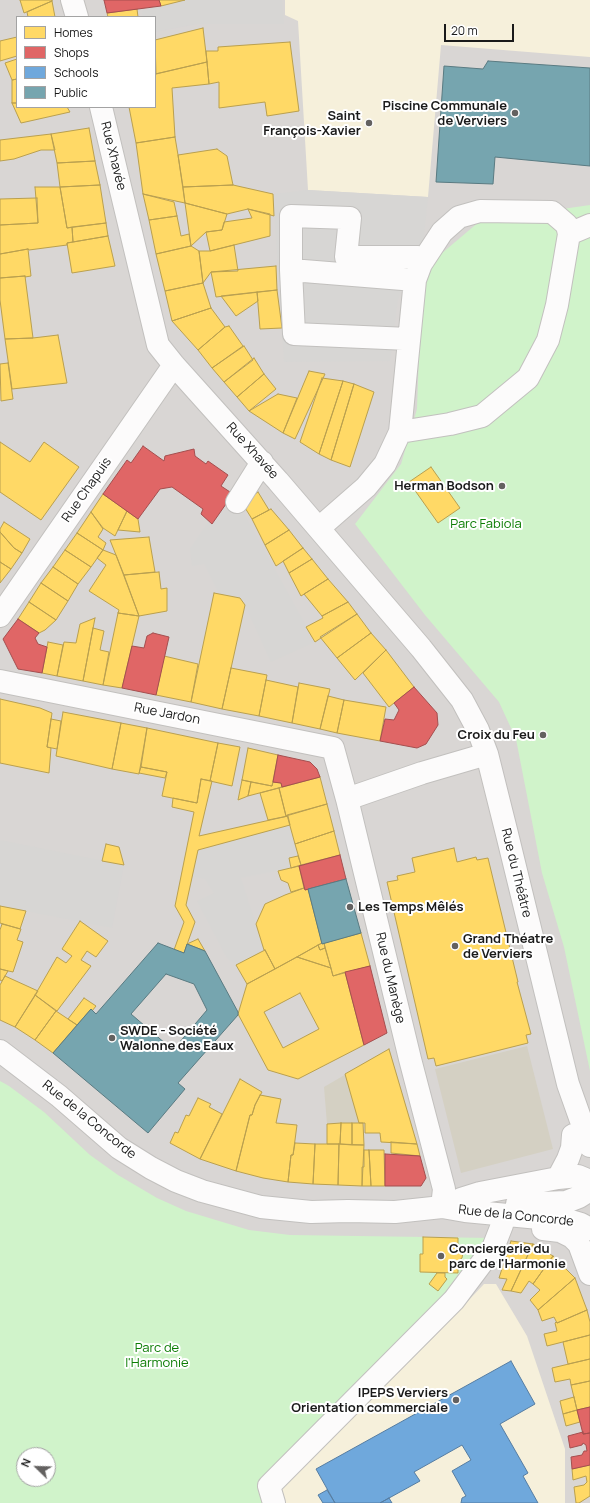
<!DOCTYPE html>
<html>
<head>
<meta charset="utf-8">
<style>
  body { margin:0 }
  #map { position:relative; width:590px; height:1503px; overflow:hidden; background:#eae6e2; font-family:Manrope,sans-serif }
  canvas { display:block }
  .legend { position:absolute; left:16px; top:16px; width:140px; height:92px; box-sizing:border-box; background:#fff; border:1px solid #a3a3a3; margin:0; padding:5px 7px; list-style:none; font-size:12px; color:#1a1a1a }
  .legend li { display:flex; align-items:center; gap:8px; height:20px }
  .legend b { width:20px; border:1px solid #a3a3a3 }
  .north { position:absolute; left:16px; top:1447px; width:40px; height:40px; box-sizing:border-box; background:#fff; border:1px solid #a3a3a3; border-radius:50%; rotate:293deg; font-size:11px; font-weight:700; line-height:16px; text-align:center; color:#1a1a1a }
  .north::after { content:''; display:block; margin:auto; width:14px; height:18px; background:#636160; clip-path:polygon(50% 0,100% 100%,50% 72%,0 100%) }
  .scale { position:absolute; left:444px; top:24px; width:70px; height:18px; box-sizing:border-box; border:2px solid #1a1a1a; border-top:0; padding-left:5px; font-size:12px; line-height:14px; white-space:nowrap; color:#1a1a1a; -webkit-text-stroke:3px #fff; paint-order:stroke }
</style>
</head>
<body>
<div id="map">
<canvas width="590" height="1503"></canvas>
<ul class="legend">
<li><b style="height:11px;background:#ffd966"></b>Homes</li>
<li><b style="height:11px;background:#e06666"></b>Shops</li>
<li><b style="height:11px;background:#6fa8dc"></b>Schools</li>
<li><b style="height:11px;background:#76a5af"></b>Public</li>
</ul>
<div class="north">N</div>
<div class="scale">20 m</div>
</div>
<script>
const g = document.querySelector('canvas').getContext('2d');
g.lineJoin = 'round';
function fill(path, color) { g.fillStyle = color; g.fill(path, 'evenodd'); }
const poly = rows => new Path2D(rows.map(r => 'M' + r).join(''));
function stroke(path, color, width, dash) { g.strokeStyle = color; g.lineWidth = width; g.lineCap = dash ? 'butt' : 'round'; g.setLineDash(dash || []); g.stroke(path); }
function write(font, color, halo, rows, align = 'center') {
  g.font = font + ' Manrope,sans-serif'; g.lineWidth = 4; g.setLineDash([]); g.textBaseline = 'middle'; g.strokeStyle = halo; g.fillStyle = color; for (const [text, x, y, turn = 0] of rows) {
    g.save(); g.translate(x, y); g.rotate((+turn || 0) * Math.PI / 180); g.textAlign = isNaN(turn) ? turn : align; if (halo) g.strokeText(text, 0, 0); g.fillText(text, 0, 0); g.restore();
  }
}
const residential = poly([
  [0,0,590,0,590,1503,0,1503],
  [17,17,155,17,155,107,17,107],
  [24,1455,48,1455,48,1479,24,1479]
]);
const education = poly([
  [285,0,590,0,590,57,441,45,428,197,308,190,298,21,285,15],
  [484,1284,496,1284,527,1336,565,1449,565,1503,282,1503,278,1486,433,1338]
]);
const religious = poly([
  [185,0,282,0,284,24,197,24,155,32,155,17,143,17,142,11],
  [308,190,428,197,423,245,398,299,390,361,284,362,273,194],
  [233,494,315,642,271,662,245,605,240,598,219,594,204,564,192,566,190,549,209,521],
  [290,825,298,856,289,858,291,868,241,878,264,950,236,965,227,958,197,901,214,893,205,879,191,876,198,850],
  [0,840,124,865,112,928,0,906]
]);
const construction = poly([
  [527,1046,553,1149,461,1173,435,1069],
  [389,1049,417,1144,380,1133,365,1133,364,1123,327,1124,324,1087]
]);
const park = poly([
  [590,205,590,1071,564,947,542,873,516,739,499,702,425,615,355,524,401,464,417,409,422,270,480,221],
  [0,1081,9,1086,44,1112,90,1155,118,1175,157,1198,186,1211,249,1230,290,1235,492,1238,429,1315,266,1480,282,1503,0,1503],
  [24,1455,48,1455,48,1479,24,1479]
]);
const homes = poly([
  [20,0,52,0,52,1,24,13,20,0],
  [159,0,185,0,161,6,159,0],
  [52,1,55,17,28,17,27,12,52,1],
  [137,9,138,17,108,17,107,13,137,9],
  [203,28,207,62,156,74,155,40,203,28],
  [17,37,17,56,0,61,0,41,17,37],
  [290,42,299,111,267,116,265,102,219,108,219,82,209,84,206,51,218,51,218,47,290,42],
  [17,59,17,79,12,80,5,63,17,59],
  [207,62,209,84,172,88,175,137,136,143,129,107,155,107,155,74,207,62],
  [17,79,17,103,12,103,12,80,17,79],
  [12,103,17,103,17,107,67,107,70,112,21,123,12,103],
  [89,128,95,161,57,163,51,134,89,128],
  [51,134,55,150,41,150,14,159,0,161,0,140,51,134],
  [175,137,178,155,185,203,143,194,136,143,175,137],
  [217,149,227,156,233,185,183,187,178,155,217,149],
  [95,161,100,185,60,187,57,163,95,161],
  [100,185,106,223,67,228,60,187,100,185],
  [233,185,273,194,274,216,248,209,227,214,185,203,183,187,233,185],
  [35,187,60,187,67,228,72,227,73,242,67,243,67,245,29,250,28,249,0,254,0,225,38,223,35,187],
  [143,194,174,202,177,216,149,220,143,194],
  [37,198,38,223,0,225,0,199,37,198],
  [185,203,227,214,222,230,206,232,191,246,185,203],
  [248,209,270,214,270,236,210,251,206,232,222,230,224,222,252,218,248,209],
  [177,216,181,236,189,234,191,246,156,254,149,220,177,216],
  [106,223,108,236,73,242,72,227,106,223],
  [108,236,115,266,72,273,67,243,108,236],
  [234,245,238,271,211,272,203,283,199,251,210,251,234,245],
  [191,246,199,251,203,283,165,291,156,254,191,246],
  [28,249,31,276,25,277,25,276,0,278,0,254,28,249],
  [276,266,277,290,216,297,211,272,276,266],
  [25,276,33,338,5,339,0,300,0,278,25,276],
  [203,283,211,308,172,321,165,291,203,283],
  [277,290,282,328,260,329,257,292,277,290],
  [257,292,258,301,236,316,221,296,257,292],
  [211,308,225,327,198,350,172,321,211,308],
  [229,326,243,346,212,368,198,350,225,327,229,326],
  [58,335,67,383,12,389,5,339,33,338,58,335],
  [244,346,253,360,224,382,212,368,244,346],
  [254,358,264,374,237,397,224,382,254,358],
  [8,363,13,399,1,401,0,364,8,363],
  [309,371,325,374,295,439,283,433,309,371],
  [264,374,276,389,249,411,237,397,264,374],
  [322,378,343,381,319,454,300,442,322,378],
  [343,381,354,384,331,460,319,454,343,381],
  [354,384,374,392,350,467,331,460,354,384],
  [278,394,297,398,283,433,249,411,278,394],
  [0,442,30,462,44,442,79,467,41,520,0,492,0,442],
  [431,467,460,508,438,523,409,482,431,467],
  [258,492,269,510,252,519,242,503,258,492],
  [103,494,127,511,115,536,103,528,91,512,103,494],
  [271,509,289,530,265,545,252,519,271,509],
  [127,511,138,519,140,532,118,530,127,511],
  [91,512,103,529,98,537,106,543,103,550,77,533,91,512],
  [4,522,30,539,22,553,14,548,0,532,0,529,4,522],
  [289,530,303,548,276,566,265,545,289,530],
  [0,532,14,548,22,553,11,569,0,562,0,532],
  [77,533,103,550,91,567,65,550,77,533],
  [149,537,155,572,124,575,110,540,149,537],
  [303,548,312,559,289,573,283,561,303,548],
  [65,550,91,567,78,584,53,567,65,550],
  [103,550,116,555,139,616,118,613,119,610,89,591,106,565,97,558,103,550],
  [312,559,328,579,301,596,289,573,312,559],
  [0,562,11,569,0,583,0,562],
  [53,567,78,584,68,601,41,583,53,567],
  [159,572,161,589,167,588,167,611,139,616,124,575,159,572],
  [328,579,348,602,322,616,304,594,328,579],
  [41,583,68,601,56,620,29,602,41,583],
  [214,593,240,598,245,605,222,709,191,702,214,593],
  [29,602,56,620,45,630,39,633,18,619,29,602],
  [348,602,357,614,315,642,306,627,323,618,322,616,348,602],
  [118,613,139,616,122,688,103,685,118,613],
  [357,614,371,633,337,658,320,637,357,614],
  [95,618,83,681,57,676,64,642,76,643,80,624,95,618],
  [93,628,104,631,100,650,109,652,103,685,83,681,93,628],
  [371,633,386,650,355,680,337,658,371,633],
  [48,642,63,645,57,676,42,673,48,642],
  [386,650,414,687,389,707,363,673,386,650],
  [164,656,198,664,191,702,156,695,164,656],
  [231,668,267,675,259,716,222,709,231,668],
  [266,680,298,687,292,723,259,716,266,680],
  [299,683,330,689,320,729,292,723,299,683],
  [328,696,344,700,337,733,320,729,328,696],
  [0,699,40,708,52,713,47,747,51,748,49,773,0,763,0,699],
  [344,700,386,707,380,741,337,733,344,700],
  [63,712,121,723,112,769,56,756,63,712],
  [51,719,61,721,57,749,47,747,51,719],
  [121,723,147,728,139,774,112,769,121,723],
  [147,728,218,743,210,781,201,779,197,803,162,796,167,772,141,767,147,728],
  [218,743,240,747,232,786,210,781,218,743],
  [248,748,278,755,272,786,242,780,248,748],
  [141,767,167,772,165,778,139,773,141,767],
  [320,777,327,804,286,816,279,788,320,777],
  [201,779,212,781,199,836,288,816,290,825,198,850,186,905,195,922,184,953,174,950,184,922,175,906,194,812,172,807,173,798,197,803,201,779],
  [242,780,251,782,248,796,238,800,242,780],
  [251,782,272,786,273,782,281,783,282,787,248,796,251,782],
  [279,788,286,816,288,816,268,820,260,793,279,788],
  [327,804,334,831,295,844,287,815,327,804],
  [334,831,340,855,301,865,295,844,334,831],
  [106,844,119,847,124,865,102,861,106,844],
  [454,848,457,862,476,857,477,860,488,858,518,982,517,982,531,1034,526,1035,528,1043,436,1066,434,1058,428,1059,387,882,398,880,397,876,415,872,412,858,454,848],
  [298,856,301,865,291,868,289,858,298,856],
  [299,866,304,888,291,892,288,883,281,880,278,871,299,866],
  [304,888,305,890,308,889,322,943,275,969,265,950,264,950,256,924,265,904,285,895,304,888],
  [0,906,26,911,20,929,0,923,0,906],
  [80,921,108,941,96,957,87,951,81,960,91,966,57,1011,35,995,57,957,66,963,72,956,62,949,80,921],
  [2,924,21,929,17,940,23,942,13,972,0,969,0,930,2,924],
  [361,933,370,966,333,976,324,943,361,933],
  [198,939,205,951,187,944,198,939],
  [322,943,324,943,325,948,320,950,318,945,322,943],
  [318,945,320,950,325,948,331,968,297,957,318,945],
  [265,950,275,969,247,984,236,965,265,950],
  [297,957,331,968,333,976,345,972,364,1045,298,1079,268,1070,238,1014,247,984,297,957],
  [300,993,319,1029,283,1048,264,1012,300,993],
  [0,969,8,971,2,981,0,980,0,969],
  [5,976,38,991,15,1027,0,1020,0,985,5,976],
  [35,995,56,1011,35,1040,15,1027,35,995],
  [84,998,96,1006,92,1011,91,1009,77,1025,68,1019,84,998],
  [56,1011,77,1025,53,1053,35,1040,56,1011],
  [389,1049,417,1144,381,1142,380,1133,365,1133,365,1123,359,1123,345,1074,389,1049],
  [240,1079,262,1092,255,1105,252,1115,250,1115,236,1171,200,1159,240,1079],
  [260,1095,281,1099,276,1123,297,1125,293,1155,291,1155,288,1182,263,1178,236,1171,250,1115,252,1115,255,1105,260,1095],
  [198,1098,211,1104,209,1107,222,1114,200,1159,170,1143,175,1132,178,1133,186,1115,189,1116,198,1098],
  [341,1123,352,1123,352,1145,340,1144,341,1123],
  [341,1123,340,1144,327,1144,327,1124,341,1123],
  [352,1123,363,1123,364,1145,352,1145,352,1123],
  [391,1142,417,1144,420,1156,391,1153,391,1142],
  [295,1143,315,1144,313,1184,288,1182,291,1155,293,1155,295,1143],
  [315,1144,339,1144,338,1185,313,1184,315,1144],
  [339,1144,364,1145,362,1186,338,1185,339,1144],
  [364,1150,369,1150,371,1186,362,1186,362,1167,364,1167,364,1150],
  [369,1150,384,1150,385,1186,371,1186,369,1150],
  [423,1237,458,1238,458,1249,461,1249,463,1252,462,1258,458,1261,458,1273,420,1272,420,1254,423,1254,423,1237],
  [511,1241,533,1244,511,1291,502,1290,507,1279,499,1278,511,1241],
  [533,1244,553,1256,533,1284,529,1281,521,1293,511,1291,533,1244],
  [553,1256,575,1278,538,1310,530,1300,540,1290,533,1284,553,1256],
  [437,1273,445,1273,445,1277,447,1279,438,1291,429,1284,437,1273],
  [575,1278,587,1310,557,1323,554,1317,542,1321,538,1310,575,1278],
  [587,1310,590,1322,590,1335,547,1346,544,1334,557,1331,555,1323,556,1322,557,1323,587,1310],
  [590,1335,590,1359,568,1364,563,1342,590,1335],
  [590,1359,590,1381,571,1385,570,1379,555,1382,552,1368,590,1359],
  [590,1381,590,1407,577,1410,571,1385,590,1381],
  [574,1397,577,1410,563,1414,560,1401,574,1397],
  [577,1410,580,1422,566,1426,563,1414,577,1410],
  [590,1465,590,1496,579,1503,576,1503,574,1487,584,1485,587,1482,586,1476,573,1480,572,1469,590,1465]
]);
const shops = poly([
  [104,0,159,0,161,6,107,13,104,0],
  [143,446,164,461,165,456,194,449,195,456,206,464,208,461,228,475,221,486,233,494,212,524,201,514,203,509,172,487,160,489,138,519,103,494,127,460,131,463,143,446],
  [18,619,39,633,35,638,38,644,47,647,42,673,18,669,3,639,18,619],
  [153,633,169,637,156,695,122,688,132,646,144,648,147,636,153,633],
  [414,687,437,713,438,725,426,744,417,748,380,741,385,719,394,720,399,710,394,703,414,687],
  [278,755,310,762,317,769,320,777,282,787,281,783,273,782,278,755],
  [340,855,346,879,305,890,299,866,340,855],
  [370,966,387,1033,364,1045,345,972,370,966],
  [385,1154,420,1156,426,1178,421,1186,385,1186,385,1154],
  [590,1407,590,1433,583,1434,577,1410,590,1407],
  [583,1432,583,1434,590,1433,590,1465,572,1469,571,1457,582,1455,584,1451,587,1451,586,1445,583,1443,582,1445,570,1448,568,1436,583,1432]
]);
const schools = poly([
  [511,1361,535,1404,500,1424,528,1473,523,1476,538,1503,461,1503,462,1498,466,1496,452,1471,471,1460,462,1445,414,1472,420,1481,380,1503,335,1503,316,1469,511,1361],
  [327,1490,335,1503,323,1503,318,1495,327,1490],
  [389,1498,392,1503,380,1503,389,1498]
]);
const public = poly([
  [488,61,590,68,590,166,495,157,493,184,436,182,444,66,483,69,488,61],
  [346,879,361,933,322,944,308,889,346,879],
  [158,943,184,953,187,944,205,951,238,1012,238,1015,178,1083,185,1089,148,1133,53,1053,91,1009,96,1014,158,943],
  [166,974,194,984,207,1010,173,1050,131,1014,166,974]
]);
const minor = poly([
  [72,0,77,17],
  [101,107,158,345,174,365,278,481,421,648,462,700,478,730,487,754,507,834,568,1084,590,1146],
  [569,234,590,225],
  [291,270,415,280],
  [409,339,294,334,291,270,291,216,350,218,346,257,418,257,421,264],
  [237,502,262,462],
  [319,528,366,487,385,464,400,432,415,280,421,264,442,232,459,217,480,211,552,212,567,225,569,234,557,305,548,340,528,378,482,416,450,424,400,432],
  [0,616,174,365],
  [0,681,333,748,347,799,410,1059,444,1189,442,1207],
  [347,799,422,773,487,754],
  [0,1051,59,1096,119,1148,151,1168,176,1181,202,1191,261,1207,311,1212,348,1211,395,1212,442,1207,465,1211,571,1221,581,1224,590,1229],
  [558,1178,568,1159,572,1148,573,1135],
  [517,1204,566,1202,579,1197,587,1192,590,1184],
  [443,1207,461,1199,480,1193,558,1178,578,1176,590,1181],
  [543,1229,560,1231,572,1237,579,1244,590,1274],
  [274,1503,269,1486,454,1300,493,1248,502,1225]
]);
const markers = [
  [515,113,4,"#636160"],
  [369,123,4,"#636160"],
  [502,486,4,"#636160"],
  [543,735,4,"#636160"],
  [350,907,4,"#636160"],
  [455,946,4,"#636160"],
  [112,1038,4,"#636160"],
  [441,1256,4,"#636160"],
  [456,1400,4,"#636160"]
];
const poiNames = [
  ["Piscine Communale",507,106],
  ["de Verviers",507,121],
  ["Saint",361,116],
  ["François-Xavier",361,131],
  ["Herman Bodson",494,486],
  ["Croix du Feu",535,735],
  ["Les Temps Mêlés",358,907,"left"],
  ["Grand Théatre",463,939,"left"],
  ["de Verviers",463,954,"left"],
  ["SWDE - Société",120,1031,"left"],
  ["Walonne des Eaux",120,1046,"left"],
  ["Conciergerie du",449,1249,"left"],
  ["parc de l'Harmonie",449,1264,"left"],
  ["IPEPS Verviers",448,1393],
  ["Orientation commerciale",448,1408]
];
const streetNames = [
  ["Rue Xhavée",113,156,76],
  ["Rue Xhavée",252,451,48],
  ["Rue Chapuis",87,490,-55],
  ["Rue Jardon",167,714,11],
  ["Rue du Théâtre",516,873,76],
  ["Rue du Manège",390,978,77],
  ["Rue de la Concorde",89,1120,39],
  ["Rue de la Concorde",516,1216,6]
];
const parkNames = [
  ["Parc Fabiola",486,524],
  ["Parc de",157,1348],
  ["l'Harmonie",157,1363]
];
fill(residential, '#d9d6d4');
fill(education, '#f6f0db');
fill(religious, '#d7d6d4');
fill(construction, '#d4d0c3');
fill(park, '#d0f3ca');
fill(homes, '#ffd966');
stroke(homes, '#baa04f', 1);
fill(shops, '#e06666');
stroke(shops, '#a54f4f', 1);
fill(schools, '#6fa8dc');
stroke(schools, '#567da2', 1);
fill(public, '#76a5af');
stroke(public, '#5a7b82', 1);
stroke(minor, '#c2c0be', 24);
stroke(minor, '#fcfbfb', 22);
for (const [x, y, r, color] of markers) { const dot = new Path2D(); dot.arc(x, y, r, 0, 2 * Math.PI); g.fillStyle = color; g.fill(dot); stroke(dot, '#fff', 1.5); }
write('bold 13px', '#1a1a1a', '#fff', poiNames, 'right');
write('13px', '#1a1a1a', '#fff', streetNames);
write('13px', '#0c7d04', '#fff', parkNames);
</script>
</body>
</html>
